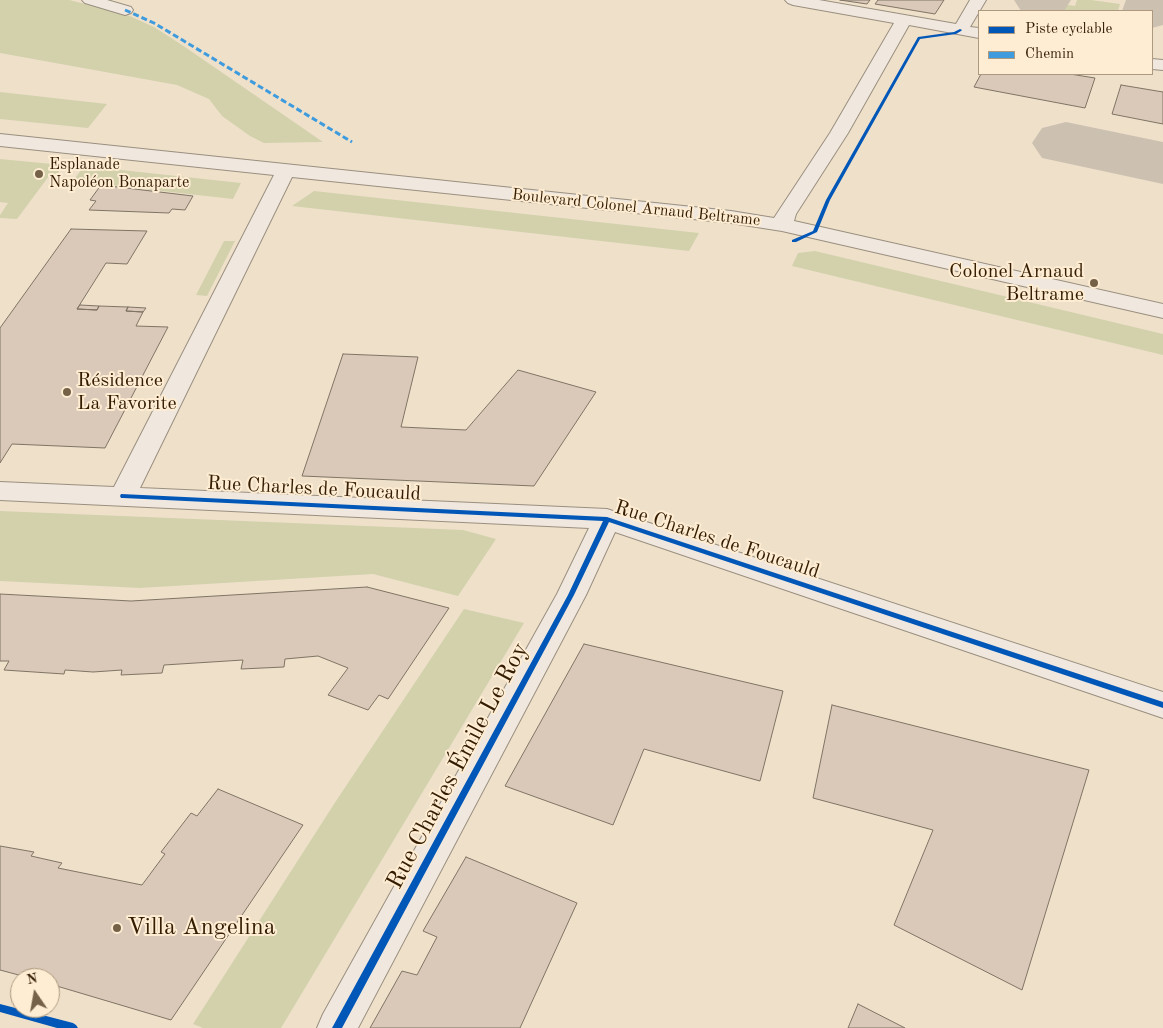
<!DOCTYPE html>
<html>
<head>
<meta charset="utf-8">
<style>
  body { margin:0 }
  #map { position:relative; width:1163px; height:1028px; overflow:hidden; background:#efe0ca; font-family:"Old Standard TT",serif }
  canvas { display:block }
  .legend { position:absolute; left:978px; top:10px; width:175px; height:65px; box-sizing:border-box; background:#feedd3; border:1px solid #ad997f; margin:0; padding:6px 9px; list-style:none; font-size:15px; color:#331c01 }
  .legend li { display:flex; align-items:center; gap:10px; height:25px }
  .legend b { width:25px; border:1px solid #ad997f }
  .north { position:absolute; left:10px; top:968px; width:50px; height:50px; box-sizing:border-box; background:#feedd3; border:1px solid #ad997f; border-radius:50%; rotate:348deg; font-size:14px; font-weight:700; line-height:20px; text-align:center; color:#331c01 }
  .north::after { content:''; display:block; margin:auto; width:18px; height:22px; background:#756147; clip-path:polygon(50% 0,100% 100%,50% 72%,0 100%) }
</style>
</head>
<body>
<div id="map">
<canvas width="1163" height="1028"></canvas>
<ul class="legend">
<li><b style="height:6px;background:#0057b8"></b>Piste cyclable</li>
<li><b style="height:6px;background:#3e9bdd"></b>Chemin</li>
</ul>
<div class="north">N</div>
</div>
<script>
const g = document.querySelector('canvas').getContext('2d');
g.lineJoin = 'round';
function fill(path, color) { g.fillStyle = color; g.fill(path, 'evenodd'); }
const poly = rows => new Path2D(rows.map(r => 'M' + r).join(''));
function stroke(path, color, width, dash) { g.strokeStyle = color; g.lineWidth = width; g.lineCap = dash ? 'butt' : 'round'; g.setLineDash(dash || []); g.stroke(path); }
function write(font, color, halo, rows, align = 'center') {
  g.font = font + ' "Old Standard TT",serif'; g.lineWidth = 4; g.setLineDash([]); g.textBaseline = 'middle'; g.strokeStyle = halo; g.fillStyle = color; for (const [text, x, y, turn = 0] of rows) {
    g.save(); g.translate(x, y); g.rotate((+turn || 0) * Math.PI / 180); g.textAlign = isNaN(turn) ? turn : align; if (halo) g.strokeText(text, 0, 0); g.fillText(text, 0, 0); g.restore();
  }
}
const green = poly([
  [0,0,69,0,123,13,154,27,182,45,323,142,264,143,250,136,222,116,209,99,177,85,0,53],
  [1077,0,1091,0,1120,4,1118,11,1065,11,1054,9,1049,6,1050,2,1075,6],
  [0,92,107,104,88,128,0,119],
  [0,159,63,165,56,176,49,176,17,219,0,218,0,215,8,203,0,202],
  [84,166,241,183,233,199,73,181],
  [314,191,699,233,689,251,292,206],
  [224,241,235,241,207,296,196,295],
  [815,251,1163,334,1163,355,792,266,798,253],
  [0,511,463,530,496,539,458,596,373,574,140,588,0,581],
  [464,609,524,623,281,1028,203,1028,193,1024,336,801]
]);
const taxiway = poly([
  [1014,0,1071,0,1064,11,1021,11,1014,0],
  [1126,0,1163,0,1163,25,1152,28,1152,11,1122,11,1126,0],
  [1066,122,1163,142,1163,184,1042,158,1032,143,1042,128,1066,122]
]);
const building = poly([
  [840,0,870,0,867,4,840,0],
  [878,0,944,0,935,14,875,4,878,0],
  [981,74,1070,74,1095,78,1085,108,974,87,981,74],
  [1121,85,1163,92,1163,124,1112,114,1121,85],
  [101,185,193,196,185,210,172,209,169,213,89,210,96,201,90,200,101,185],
  [71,229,147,231,127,264,106,263,77,309,97,310,99,306,128,307,126,311,143,312,136,326,168,327,105,448,12,444,0,463,0,328,71,229],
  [80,305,99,306,97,310,77,309,80,305],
  [128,307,146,308,143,312,126,311,128,307],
  [343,354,418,357,401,427,466,430,518,370,596,392,534,486,302,476,343,354],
  [367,587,449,608,388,699,379,695,368,710,328,695,348,668,318,656,285,659,284,667,241,669,243,660,164,665,162,673,121,675,122,670,93,672,65,670,64,674,4,670,9,661,0,661,0,594,131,601,367,587],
  [584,644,783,691,760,781,644,749,613,825,505,786,584,644],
  [832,705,1089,770,1022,990,894,925,933,830,813,798,832,705],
  [218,789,303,825,171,1020,50,984,50,978,30,978,0,970,0,846,34,852,31,856,62,863,58,868,142,885,165,854,161,852,191,813,197,816,218,789],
  [466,857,577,903,520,1028,370,1028,402,971,417,975,437,937,423,931,466,857],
  [858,1004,905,1028,848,1028,858,1004]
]);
const minor = poly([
  [82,0,107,0,131,7,133,10,131,13,125,15,85,3,82,0],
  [785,0,819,0,956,24,970,0,986,0,970,27,979,28,979,38,909,25,848,133,796,214,794,221,1163,304,1163,318,782,231,731,223,292,177,140,488,607,509,1163,692,1163,718,615,532,586,595,358,1028,317,1028,323,1014,557,594,589,528,0,500,0,482,114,487,274,175,0,146,0,134,731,211,774,218,830,133,894,23,793,5,788,3,785,0],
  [1152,59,1163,60,1163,70,1152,69,1152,59]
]);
const quiet = poly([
  [125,10,154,23,352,142]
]);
const cycleway = poly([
  [960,29,962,30,961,31,956,34,920,39,830,200,817,232,796,242,792,242,792,240,813,231,826,200,918,37,954,32,960,29],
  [121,494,607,517,1163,702,1163,708,609,522,574,595,342,1028,332,1028,568,595,603,521,123,498,121,498,120,496,121,494],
  [0,1004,73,1023,76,1025,78,1028,57,1028,0,1012,0,1004]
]);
const markers = [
  [39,174,5,"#756147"],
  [1094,283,5,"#756147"],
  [67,392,5,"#756147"],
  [117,928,5,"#756147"]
];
const farPoinames = [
  ["Esplanade",49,165],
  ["Napoléon Bonaparte",49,183]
];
const farStreetnames = [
  ["Boulevard Colonel Arnaud Beltrame",636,208,6]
];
const poiNames = [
  ["Colonel Arnaud",1084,272],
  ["Beltrame",1084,295],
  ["Résidence",77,381,"left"],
  ["La Favorite",77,404,"left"]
];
const streetNames = [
  ["Rue Charles de Foucauld",314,489,3],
  ["Rue Charles de Foucauld",717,540,18]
];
const nearStreetnames = [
  ["Rue Charles Émile Le Roy",458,766,-62]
];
const nearPoinames = [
  ["Villa Angelina",127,928]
];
fill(green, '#d2d1ac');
fill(taxiway, '#ccc1b0');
fill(building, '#dac8b8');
stroke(building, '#7f7464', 1);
stroke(minor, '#9a8f7f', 2);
fill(minor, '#f0e8de');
stroke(quiet, '#3e9bdd', 3, [6, 3]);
fill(cycleway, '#0057b8');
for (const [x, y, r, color] of markers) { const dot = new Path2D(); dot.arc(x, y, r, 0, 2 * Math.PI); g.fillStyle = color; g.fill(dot); stroke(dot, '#feedd3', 2); }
write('16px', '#331c01', '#feedd3', farPoinames, 'left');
write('16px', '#331c01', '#feedd3', farStreetnames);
write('20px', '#331c01', '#feedd3', poiNames, 'right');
write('20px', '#331c01', '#feedd3', streetNames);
write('24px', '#331c01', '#feedd3', nearStreetnames);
write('24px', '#331c01', '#feedd3', nearPoinames, 'left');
</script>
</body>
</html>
